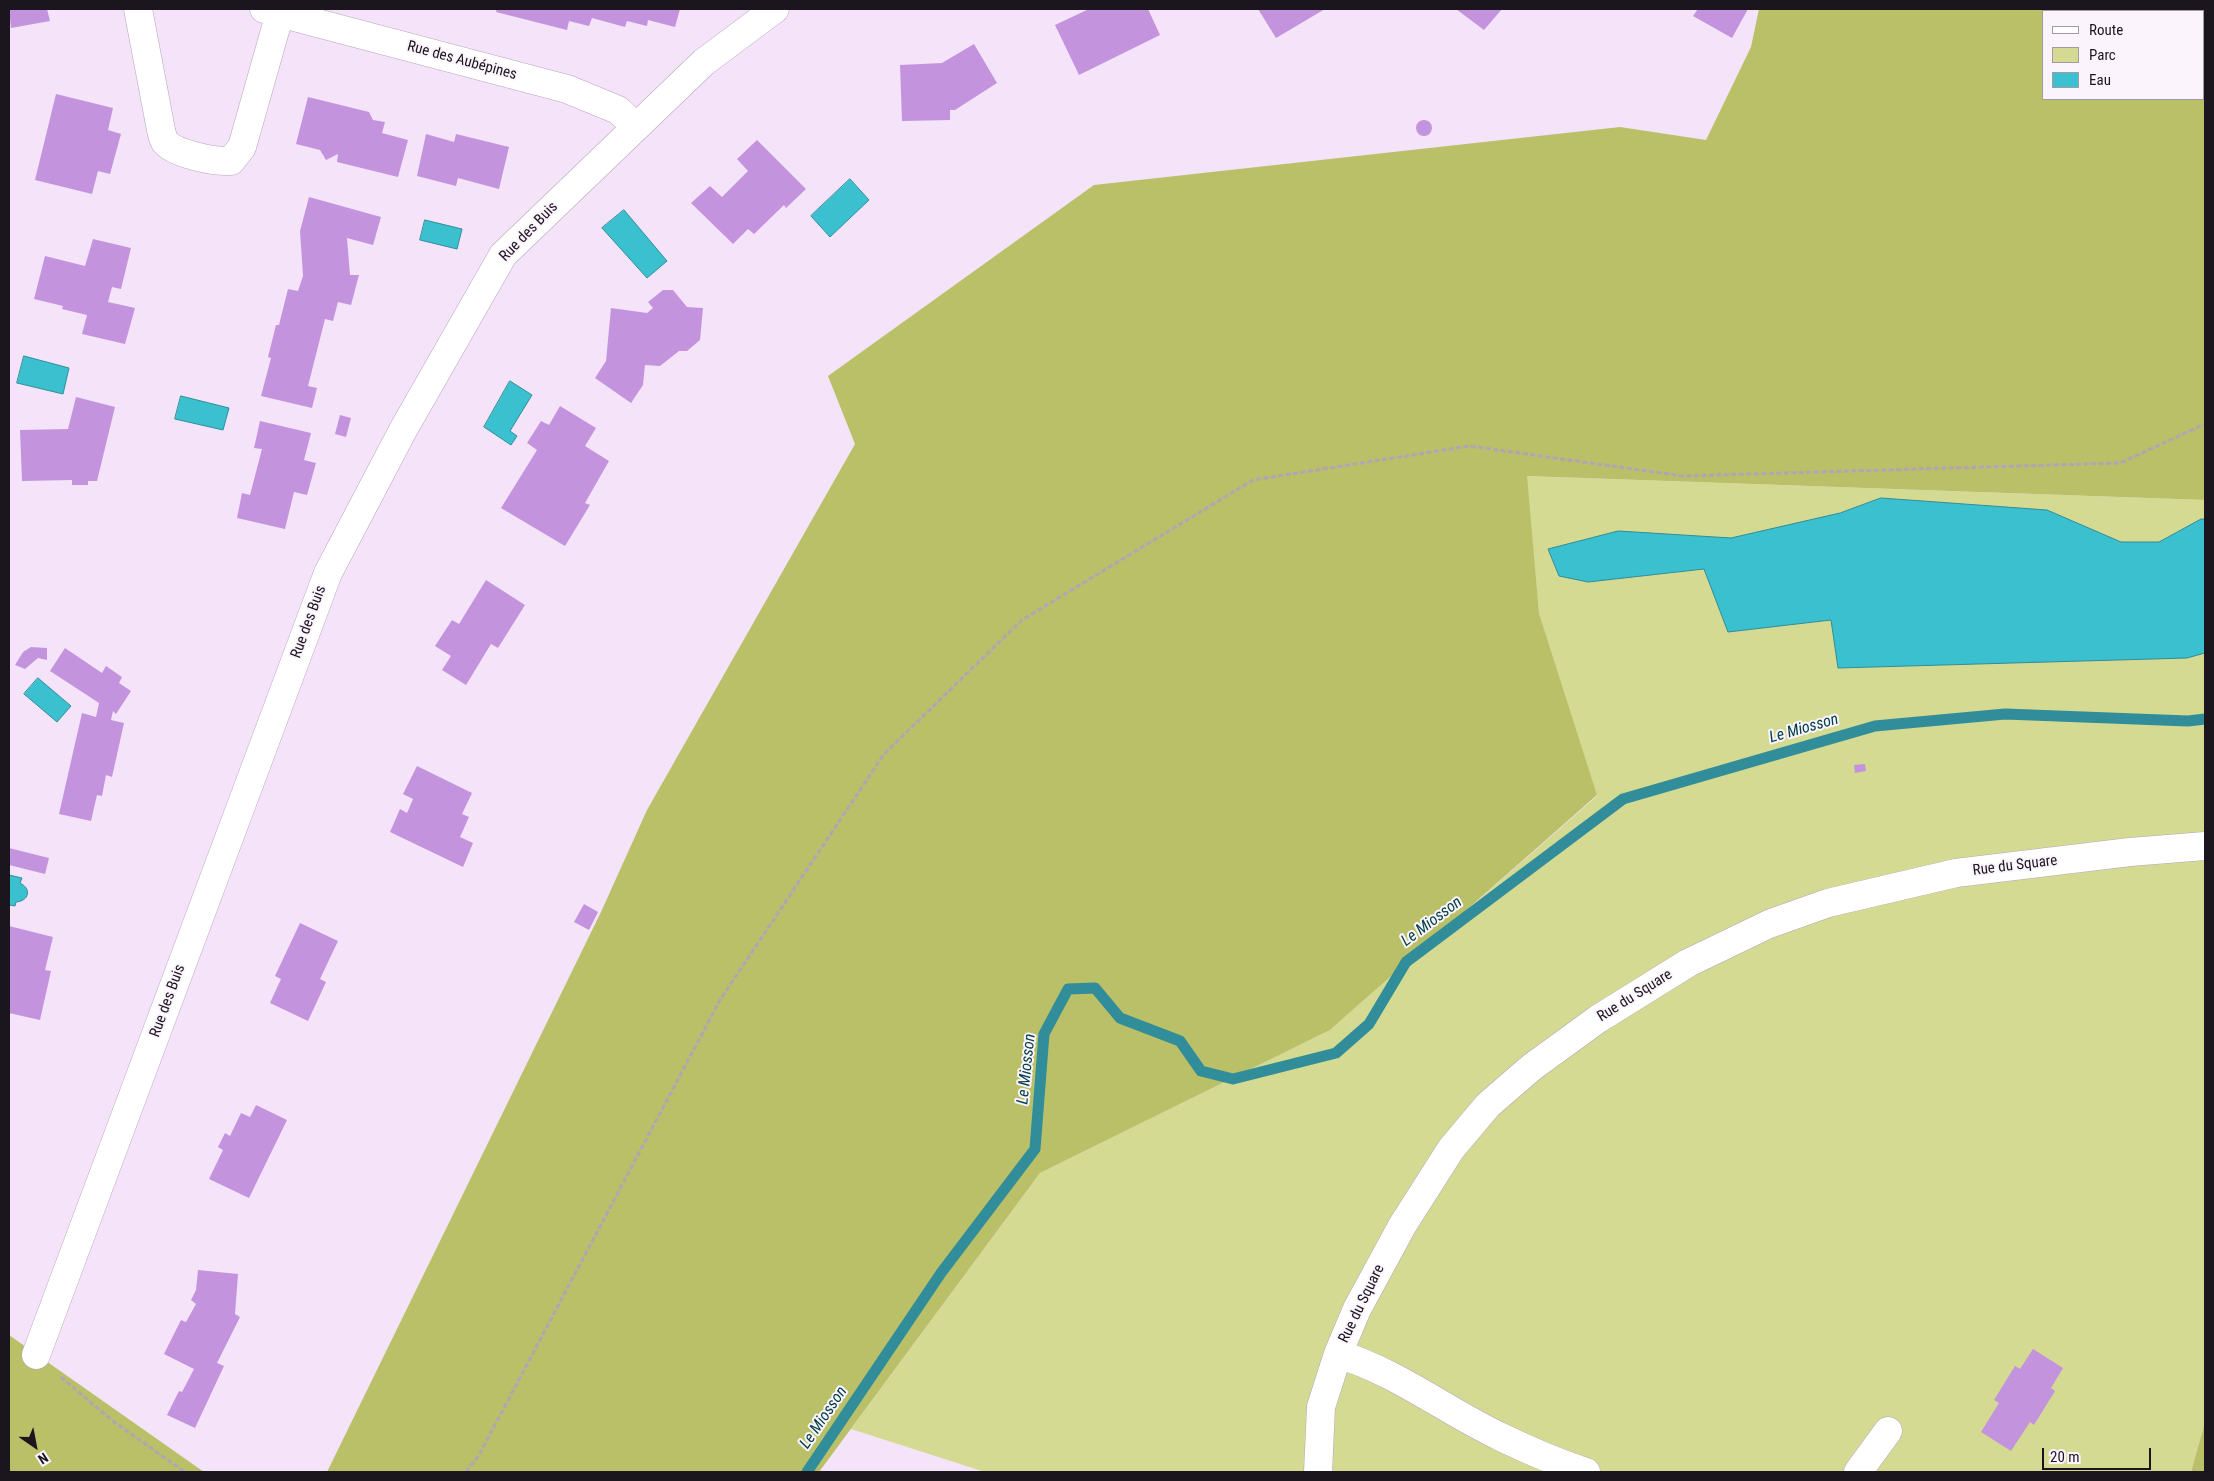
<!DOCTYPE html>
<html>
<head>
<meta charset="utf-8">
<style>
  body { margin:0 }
  #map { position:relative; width:2214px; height:1481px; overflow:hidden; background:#f4e3f9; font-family:"Roboto Condensed",sans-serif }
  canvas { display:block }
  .frame { position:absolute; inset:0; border:10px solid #1b151d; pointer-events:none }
  .legend { position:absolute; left:2042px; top:10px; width:162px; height:90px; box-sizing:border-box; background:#fbf4fd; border:1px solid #a19ba3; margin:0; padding:6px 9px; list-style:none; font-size:15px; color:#1b151d }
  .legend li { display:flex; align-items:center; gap:10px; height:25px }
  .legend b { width:25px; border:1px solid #a19ba3 }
  .north { position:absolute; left:10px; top:1421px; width:50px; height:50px; -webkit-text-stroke:4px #fbf4fd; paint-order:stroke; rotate:147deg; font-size:14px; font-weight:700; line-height:20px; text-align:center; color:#1b151d }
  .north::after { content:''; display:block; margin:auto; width:18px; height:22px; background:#1b151d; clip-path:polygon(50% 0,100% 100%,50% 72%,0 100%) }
  .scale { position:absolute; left:2042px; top:1448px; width:109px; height:22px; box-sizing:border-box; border:2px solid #1b151d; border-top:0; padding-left:6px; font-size:15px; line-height:18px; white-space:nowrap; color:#1b151d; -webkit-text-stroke:4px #fbf4fd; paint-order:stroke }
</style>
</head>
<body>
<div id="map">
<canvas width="2214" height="1481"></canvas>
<div class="frame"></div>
<ul class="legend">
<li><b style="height:6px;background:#fff"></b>Route</li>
<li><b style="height:14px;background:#d4da92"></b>Parc</li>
<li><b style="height:14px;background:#3ac0ce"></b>Eau</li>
</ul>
<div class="north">N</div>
<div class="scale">20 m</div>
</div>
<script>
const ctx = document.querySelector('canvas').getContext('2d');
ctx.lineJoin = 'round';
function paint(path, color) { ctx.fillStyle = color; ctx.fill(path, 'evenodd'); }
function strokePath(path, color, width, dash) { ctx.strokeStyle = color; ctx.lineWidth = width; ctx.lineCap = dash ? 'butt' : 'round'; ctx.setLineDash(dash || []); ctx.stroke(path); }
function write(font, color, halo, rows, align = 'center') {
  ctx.font = font + ' "Roboto Condensed",sans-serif'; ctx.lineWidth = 4; ctx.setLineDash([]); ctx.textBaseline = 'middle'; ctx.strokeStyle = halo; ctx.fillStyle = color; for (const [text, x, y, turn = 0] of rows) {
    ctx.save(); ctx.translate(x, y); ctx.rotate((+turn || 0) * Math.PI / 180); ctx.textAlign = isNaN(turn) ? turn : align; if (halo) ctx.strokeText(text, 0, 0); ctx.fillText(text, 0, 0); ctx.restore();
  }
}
paint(new Path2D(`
  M 1526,476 L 2205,500 L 2205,1422 L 2191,1472 L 985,1472 L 851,1429 L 1040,1173 L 1330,1030 L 1597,796 L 1539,613 Z`), '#d4da92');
paint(new Path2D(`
  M 1759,9 L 2205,9 L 2205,500 L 1527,476 L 1539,613 L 1597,795 L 1330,1030 L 1040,1173 L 819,1472 L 327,1472 L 601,912 L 647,810 L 855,444 L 828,376 L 1094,185 L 1620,127 L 1706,140 L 1751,47 ZM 2043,11 L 2203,11 L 2203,99 L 2043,99 Z
  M 9,1335 L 204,1472 L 9,1472 Z
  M 2205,1422 L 2205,1472 L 2191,1472 Z`), '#bac067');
const water = new Path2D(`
  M 850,179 L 869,200 L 830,237 L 811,216 Z
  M 624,210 L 667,261 L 647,278 L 602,228 Z
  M 425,220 L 462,229 L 457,249 L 420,240 Z
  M 24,356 L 69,368 L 63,394 L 17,383 Z
  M 510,381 L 532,395 L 510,431 L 517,436 L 511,445 L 484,427 Z
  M 181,396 L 229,408 L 223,430 L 175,419 Z
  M 1881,498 L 2047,510 L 2121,542 L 2159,542 L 2201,519 L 2205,519 L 2205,653 L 2187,658 L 1838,668 L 1831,620 L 1728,632 L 1704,569 L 1588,582 L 1559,576 L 1548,549 L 1618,531 L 1731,538 L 1840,513 Z
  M 38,678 L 71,706 L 57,722 L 24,694 Z
  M 9,875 L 22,878 L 20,883 C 32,889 29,901 16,902 L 15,906 L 9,905 Z`);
paint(water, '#3ac0ce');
strokePath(water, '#318d99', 1);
strokePath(new Path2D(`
  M 807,1472 L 941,1273 L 1035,1149 L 1044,1034 L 1068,989 L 1095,988 L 1120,1018 L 1180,1041 L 1201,1071 L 1233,1079 L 1336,1053 L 1369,1024 L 1406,962 L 1623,799 L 1875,726 L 2005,714 L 2188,721 L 2205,719`), '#318d99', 11);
paint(new Path2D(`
  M 9,9 L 47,9 L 50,21 L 11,28 Z
  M 497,9 L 680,9 L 675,27 L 648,20 L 647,26 L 627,21 L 625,27 L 592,18 L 589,26 L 569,21 L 567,30 L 496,12 Z
  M 1089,9 L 1148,9 L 1160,35 L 1079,75 L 1055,25 Z
  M 1258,9 L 1325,9 L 1276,38 Z
  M 1456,9 L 1502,9 L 1484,30 Z
  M 1698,9 L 1748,9 L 1732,38 L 1693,16 Z
  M 974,44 L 997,83 L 955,110 L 950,110 L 950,120 L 902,121 L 900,65 L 942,63 Z
  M 56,94 L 113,108 L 108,130 L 121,134 L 110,174 L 98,171 L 92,194 L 35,180 Z
  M 308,97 L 369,112 L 373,120 L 385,122 L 382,133 L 408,140 L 398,177 L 337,162 L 338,154 L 326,160 L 320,150 L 296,144 Z
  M1416 128a8 8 0 1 1 16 0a8 8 0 1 1-16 0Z
  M 426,134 L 454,142 L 456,134 L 509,147 L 499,189 L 458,178 L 456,186 L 417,176 Z
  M 757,140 L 806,189 L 786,208 L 784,205 L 754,234 L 748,229 L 733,244 L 691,203 L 710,186 L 722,197 L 748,171 L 737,159 Z
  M 309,197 L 381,217 L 373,245 L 347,238 L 350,275 L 359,275 L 351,305 L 338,302 L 333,321 L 325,319 L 308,386 L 317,388 L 312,408 L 261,396 L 271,358 L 268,357 L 276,325 L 279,325 L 288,289 L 298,291 L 303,276 L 300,231 Z
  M 93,239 L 131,248 L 121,289 L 112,287 L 108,302 L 135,308 L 125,344 L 82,334 L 87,315 L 62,309 L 63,306 L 34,299 L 45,256 L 85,266 Z
  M 663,290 L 673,290 L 687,307 L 703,308 L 700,340 L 687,351 L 679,351 L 660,366 L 645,365 L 643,385 L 631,403 L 595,378 L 606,361 L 611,308 L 647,313 L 653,308 L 648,302 Z
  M 76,397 L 115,407 L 97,481 L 88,481 L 88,485 L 72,485 L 72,480 L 22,481 L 20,430 L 68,429 Z
  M 560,406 L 596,428 L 585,446 L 609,461 L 585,503 L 590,505 L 565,546 L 501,508 L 537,450 L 527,443 L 541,421 L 549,425 Z
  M 340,415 L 351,418 L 346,437 L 335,434 Z
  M 260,421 L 311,433 L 304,460 L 316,463 L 307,495 L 294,492 L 285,529 L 237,518 L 242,493 L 250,495 L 262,449 L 254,448 Z
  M 486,580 L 525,605 L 498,648 L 491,644 L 466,685 L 442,670 L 451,656 L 435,646 L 452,620 L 459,624 Z
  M 31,647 L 47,648 L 47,660 L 38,658 L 25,669 L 15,665 L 23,652 Z
  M 65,648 L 102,673 L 106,666 L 122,677 L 119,683 L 131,691 L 116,714 L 113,711 L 111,720 L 124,723 L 112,777 L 106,775 L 102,796 L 97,795 L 91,821 L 59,814 L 82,713 L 96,717 L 99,703 L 50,671 Z
  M 1865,764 L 1866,771 L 1855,773 L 1854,765 Z
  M 417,766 L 472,793 L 462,814 L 469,817 L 460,837 L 473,843 L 463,867 L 390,832 L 400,809 L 407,813 L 413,799 L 403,794 Z
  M 9,848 L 49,858 L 45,874 L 9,865 Z
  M 584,904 L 598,912 L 589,930 L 574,922 Z
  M 300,923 L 338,941 L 320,979 L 326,982 L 308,1021 L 270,1003 L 281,979 L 275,976 Z
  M 9,926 L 53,937 L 45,970 L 51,971 L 40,1020 L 9,1013 Z
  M 256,1105 L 287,1120 L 249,1198 L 209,1179 L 223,1150 L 218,1147 L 225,1133 L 230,1136 L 241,1113 L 250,1117 Z
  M 198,1270 L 238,1274 L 235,1314 L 240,1317 L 217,1363 L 224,1366 L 195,1428 L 167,1415 L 179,1391 L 182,1392 L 194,1369 L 164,1354 L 181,1320 L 186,1322 L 196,1304 L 191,1300 L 196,1290 Z
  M 2033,1349 L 2063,1368 L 2051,1388 L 2055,1391 L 2034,1425 L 2030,1422 L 2011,1451 L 1981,1432 L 1999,1403 L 1994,1400 L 2015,1366 L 2020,1369 Z`), '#c394dd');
const minor = new Path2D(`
  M 138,9 L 161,130 C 162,134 163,139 165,142 C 175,154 215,162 231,161 L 242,147 L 280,13
  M 264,9 L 567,89 L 618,110 L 636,127
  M 1338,1354 C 1397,1372 1446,1411 1501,1437 C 1528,1450 1558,1463 1586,1472
  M 36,1355 L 328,573 L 403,430 L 503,255 L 704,62 L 775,9
  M 1318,1472 L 1321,1407 L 1338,1354 L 1357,1309 L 1402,1226 L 1451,1149 L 1488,1105 L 1532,1067 L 1598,1019 L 1688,963 L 1769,924 L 1828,903 L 1956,873 L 2130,852 L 2205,846
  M 1858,1472 L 1888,1431`);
strokePath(minor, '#b5a5ba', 29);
strokePath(new Path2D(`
  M 61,1377 L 114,1422 L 185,1472
  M 466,1472 L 479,1455 L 720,1000 L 884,754 L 1022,620 L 1253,480 L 1469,446 L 1683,476 L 2120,463 L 2205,424`), '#b2a4b6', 3, [5, 2.5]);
strokePath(minor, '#fff', 28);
write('15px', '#1b151d', '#fbf4fd', [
  ["Rue des Aubépines",462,61,15],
  ["Rue des Buis",529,232,-46],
  ["Rue des Buis",309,622,-70],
  ["Rue du Square",2015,866,-7],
  ["Rue du Square",1635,996,-32],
  ["Rue des Buis",168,1001,-70],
  ["Rue du Square",1362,1304,-64]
]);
write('italic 16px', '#024147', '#fbf4fd', [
  ["Le Miosson",1804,729,-16],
  ["Le Miosson",1432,922,-37],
  ["Le Miosson",1027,1069,-84],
  ["Le Miosson",824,1418,-56]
]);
</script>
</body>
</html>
